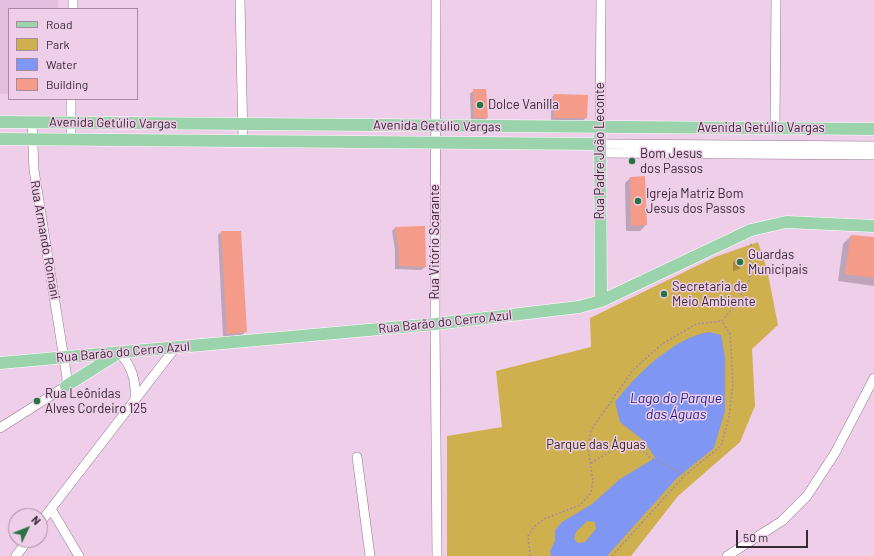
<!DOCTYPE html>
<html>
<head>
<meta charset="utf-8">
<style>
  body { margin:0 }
  #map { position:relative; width:874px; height:556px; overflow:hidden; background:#eecee8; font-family:Barlow,sans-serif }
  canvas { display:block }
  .legend { position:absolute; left:8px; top:8px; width:130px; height:92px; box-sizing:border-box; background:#eecee8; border:1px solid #a58ca0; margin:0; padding:5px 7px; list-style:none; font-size:12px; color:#372a35 }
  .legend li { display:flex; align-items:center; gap:8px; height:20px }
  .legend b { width:20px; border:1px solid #a58ca0 }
  .north { position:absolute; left:8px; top:508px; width:40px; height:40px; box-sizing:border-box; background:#eecee8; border:1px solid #a58ca0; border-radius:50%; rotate:47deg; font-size:11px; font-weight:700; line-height:16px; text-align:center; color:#372a35 }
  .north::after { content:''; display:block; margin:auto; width:14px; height:18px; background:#277341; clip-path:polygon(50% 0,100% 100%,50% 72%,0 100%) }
  .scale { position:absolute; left:736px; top:530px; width:72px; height:18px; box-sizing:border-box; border:2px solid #372a35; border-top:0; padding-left:5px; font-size:12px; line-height:14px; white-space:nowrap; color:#372a35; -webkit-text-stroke:3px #eecee8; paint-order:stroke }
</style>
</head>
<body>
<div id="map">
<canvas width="874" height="556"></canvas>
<ul class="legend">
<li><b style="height:5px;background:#9bd3ac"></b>Road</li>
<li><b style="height:11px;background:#cfb04f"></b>Park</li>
<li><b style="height:11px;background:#7f96f2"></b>Water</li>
<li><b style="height:11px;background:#f49b89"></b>Building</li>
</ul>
<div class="north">N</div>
<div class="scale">50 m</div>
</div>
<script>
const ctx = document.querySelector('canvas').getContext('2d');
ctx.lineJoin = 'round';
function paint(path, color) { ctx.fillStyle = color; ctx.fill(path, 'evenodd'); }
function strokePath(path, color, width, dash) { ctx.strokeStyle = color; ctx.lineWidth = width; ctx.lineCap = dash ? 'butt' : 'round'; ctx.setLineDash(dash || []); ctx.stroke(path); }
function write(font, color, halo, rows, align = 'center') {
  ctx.font = font + ' Barlow,sans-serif'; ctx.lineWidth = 3; ctx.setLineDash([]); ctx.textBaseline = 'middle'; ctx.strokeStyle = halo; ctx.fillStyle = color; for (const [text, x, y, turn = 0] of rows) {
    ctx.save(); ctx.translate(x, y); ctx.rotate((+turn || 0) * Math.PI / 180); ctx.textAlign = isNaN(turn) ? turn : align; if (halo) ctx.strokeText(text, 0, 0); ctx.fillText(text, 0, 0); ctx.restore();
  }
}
paint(new Path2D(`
  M 0,0 L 58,0 L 58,9 L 9,9 L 9,94 L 0,94 Z`), '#e5bfdf');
paint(new Path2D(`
  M 758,242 L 767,269 L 778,325 L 752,349 L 755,406 L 740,442 L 678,496 L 631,556 L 447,556 L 447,436 L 502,427 L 496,371 L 591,347 L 590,318 L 715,257 Z`), '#cfb04f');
paint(new Path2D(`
  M 709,332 L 721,335 L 725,357 L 725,411 L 714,448 L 677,478 L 607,556 L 551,556 L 550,551 L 555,541 L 555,530 L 562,522 L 592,504 L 620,479 L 655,458 L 644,441 L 620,422 L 615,402 C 637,374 673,338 709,332 ZM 587,521 L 595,522 L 596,529 L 585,542 L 578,543 L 574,539 L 576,532 Z`), '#7f96f2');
paint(new Path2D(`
  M 474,90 L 485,90 L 487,118 L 484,122 L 471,122 L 470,94 Z
  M 554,95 L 586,118 L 582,121 L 551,121 L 551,99 Z
  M 630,178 L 646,225 L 640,231 L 626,231 L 625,183 Z
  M 424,227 L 425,267 L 421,270 L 395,269 L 395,250 L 392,231 L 395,228 Z
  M 221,232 L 246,331 L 242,335 L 223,337 L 218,235 Z
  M 851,236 L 874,238 L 874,286 L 838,281 L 843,244 Z
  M 737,259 L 743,259 L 742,265 L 739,269 L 733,271 L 733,262 Z`), '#0003');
paint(new Path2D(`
  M 473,89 L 486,89 L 488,118 L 474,118 Z
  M 554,94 L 588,95 L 587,118 L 554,118 Z
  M 645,176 L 647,225 L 631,226 L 630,177 Z
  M 425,226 L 426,267 L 399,266 L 398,246 L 395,227 Z
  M 221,231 L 241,231 L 247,332 L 227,334 Z
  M 851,235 L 874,237 L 874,278 L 845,274 Z`), '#f49b89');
const minor = new Path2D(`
  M 240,0 L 243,142
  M 436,0 L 435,324 L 437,556
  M 73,9 L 73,0
  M 600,127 L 601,0
  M 775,128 L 776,0
  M 71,141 L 71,99
  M 599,144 L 874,146
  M 600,153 L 874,155
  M 120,353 C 132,367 136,380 135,399
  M 0,428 L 66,386 L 67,378 L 34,170 L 32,122
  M 357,457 L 370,556
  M 51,509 L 79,556
  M 40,523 L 175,348
  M 16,556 L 28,540
  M 727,556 L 782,521 L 807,496 L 835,453 L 874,378`);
const major = new Path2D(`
  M 0,122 L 874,129
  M 600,136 L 601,301
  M 0,139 L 599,144
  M 0,363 L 435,324 L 579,307 L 601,301 L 751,230 L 786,222 L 874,226
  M 66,386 L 117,354`);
strokePath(minor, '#94778f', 10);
strokePath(major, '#fff', 13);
strokePath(new Path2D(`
  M 591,463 C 607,453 621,443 640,450 C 644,452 647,453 649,457 L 685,475
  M 530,556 L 528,536 L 534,527 L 544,519 L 580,505 L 591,493 L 593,480 L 588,449 L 591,430 L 633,370 L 662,344 L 696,324 L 722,321 L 736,304 L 750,278 L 751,242
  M 612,556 L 685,475 L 721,446 L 729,417 L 733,384 L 730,334 L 722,321`), '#a58da1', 1.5, [2, 2]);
strokePath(minor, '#fff', 9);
strokePath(major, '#9bd3ac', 12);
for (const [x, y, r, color] of [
  [480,105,4,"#277341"],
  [632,161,4,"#277341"],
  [638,201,4,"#277341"],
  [740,262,4,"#277341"],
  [664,294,4,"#277341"],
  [37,401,4,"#277341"]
]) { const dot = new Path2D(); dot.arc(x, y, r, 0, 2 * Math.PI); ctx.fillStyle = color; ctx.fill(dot); strokePath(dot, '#eecee8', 1.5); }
write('13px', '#372a35', '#eecee8', [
  ["Dolce Vanilla",488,105],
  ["Bom Jesus",640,154],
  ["dos Passos",640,169],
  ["Igreja Matriz Bom",646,194],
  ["Jesus dos Passos",646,209],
  ["Guardas",748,255],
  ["Municipais",748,270],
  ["Secretaria de",672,287],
  ["Meio Ambiente",672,302],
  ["Rua Leônidas",45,394],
  ["Alves Cordeiro 125",45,409]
], 'left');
write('13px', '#372a35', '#eecee8', [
  ["Avenida Getúlio Vargas",113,123,1],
  ["Avenida Getúlio Vargas",437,126,1],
  ["Avenida Getúlio Vargas",761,128],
  ["Rua Padre João Leconte",600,151,-90],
  ["Rua Armando Romani",45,240,80],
  ["Rua Vitório Scarante",435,242,-90],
  ["Rua Barão do Cerro Azul",445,322,-6],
  ["Rua Barão do Cerro Azul",123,352,-5]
]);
write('13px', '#302916', '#eecee8', [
  ["Parque das Águas",596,445]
]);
write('italic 14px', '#1d1e87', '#eecee8', [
  ["Lago do Parque",676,398],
  ["das Águas",676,414]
]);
</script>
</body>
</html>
